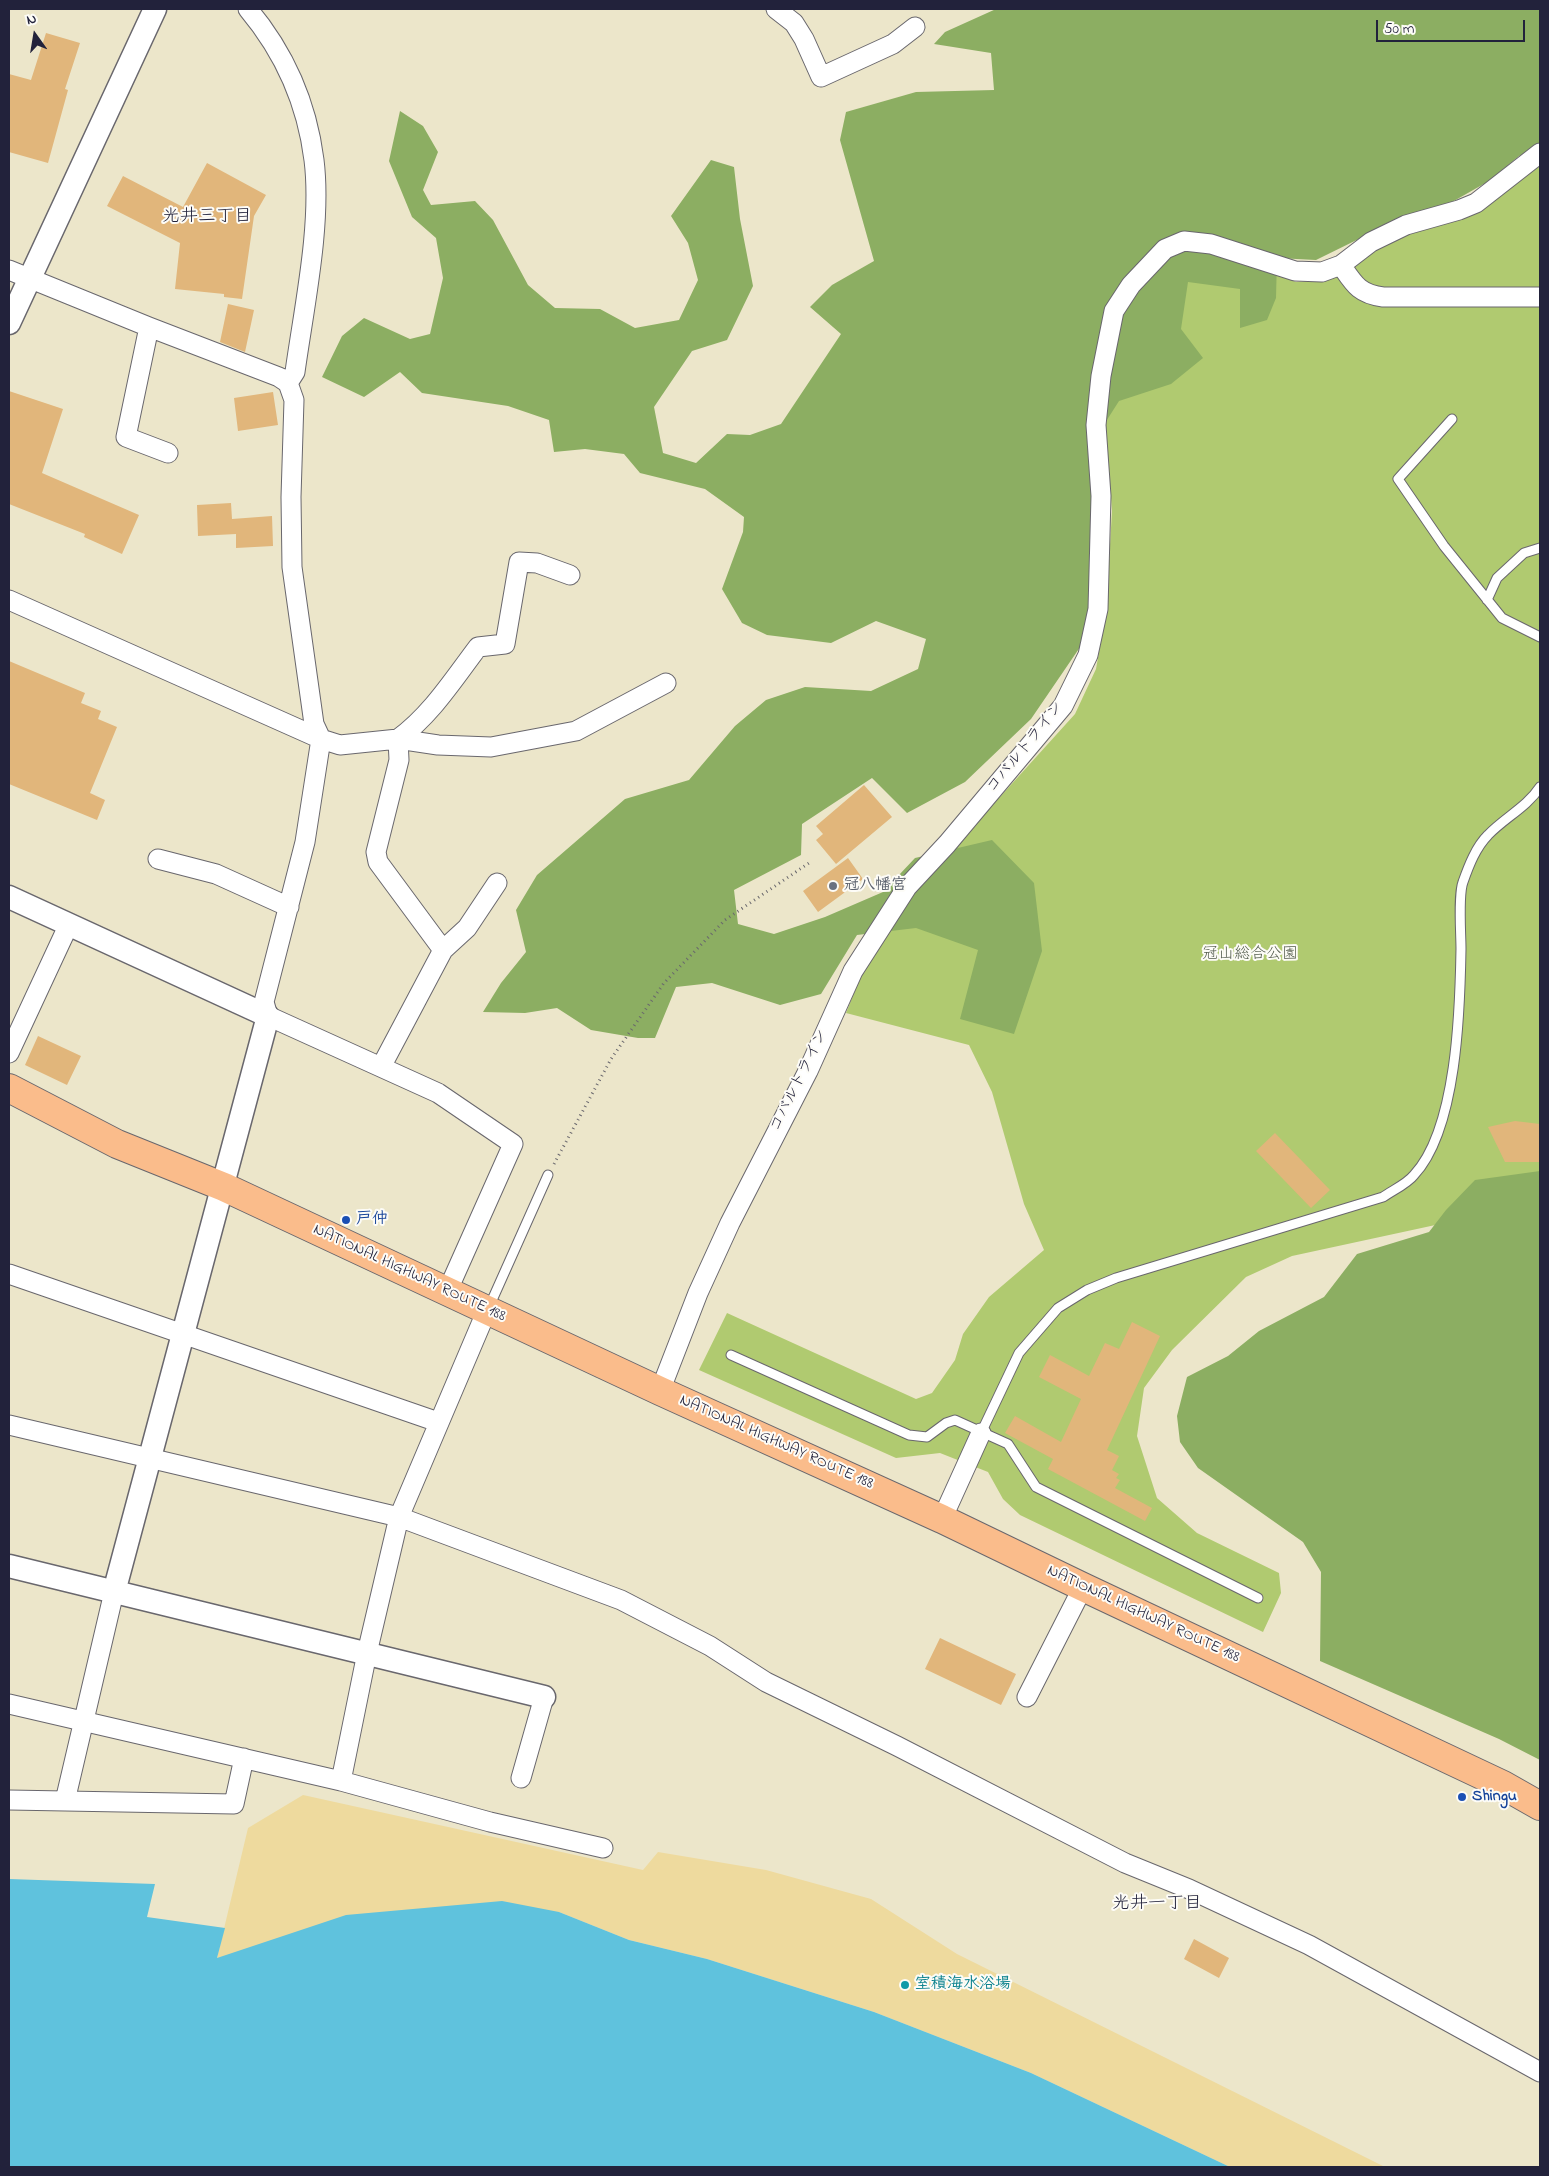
<!DOCTYPE html>
<html>
<head>
<meta charset="utf-8">
<style>
  body { margin:0 }
  #map { position:relative; width:1549px; height:2176px; overflow:hidden; background:#ece6ca; font-family:"Indie Flower",sans-serif }
  canvas { display:block }
  .frame { position:absolute; inset:0; border:10px solid #22223b; pointer-events:none }
  .north { position:absolute; left:10px; top:10px; width:50px; height:50px; -webkit-text-stroke:4px #fdfcf7; paint-order:stroke; rotate:347deg; font-size:14px; font-weight:700; line-height:20px; text-align:center; color:#22223b }
  .north::after { content:''; display:block; margin:auto; width:18px; height:22px; background:#22223b; clip-path:polygon(50% 0,100% 100%,50% 72%,0 100%) }
  .scale { position:absolute; left:1376px; top:20px; width:149px; height:22px; box-sizing:border-box; border:2px solid #22223b; border-top:0; padding-left:6px; font-size:15px; line-height:18px; white-space:nowrap; color:#22223b; -webkit-text-stroke:4px #fdfcf7; paint-order:stroke }
</style>
</head>
<body>
<div id="map">
<canvas width="1549" height="2176"></canvas>
<div class="frame"></div>
<div class="north">N</div>
<div class="scale">50 m</div>
</div>
<script>
const ctx = document.querySelector('canvas').getContext('2d');
ctx.lineJoin = 'round';
function paint(path, color) { ctx.fillStyle = color; ctx.fill(path, 'evenodd'); }
function strokePath(path, color, width, dash) { ctx.strokeStyle = color; ctx.lineWidth = width; ctx.lineCap = dash ? 'butt' : 'round'; ctx.setLineDash(dash || []); ctx.stroke(path); }
function write(font, color, halo, rows, align = 'center') {
  ctx.font = font + ' "Indie Flower","Klee One",sans-serif'; ctx.lineWidth = 4; ctx.setLineDash([]); ctx.textBaseline = 'middle'; ctx.strokeStyle = halo; ctx.fillStyle = color; for (const [text, x, y, turn = 0] of rows) {
    ctx.save(); ctx.translate(x, y); ctx.rotate((+turn || 0) * Math.PI / 180); ctx.textAlign = isNaN(turn) ? turn : align; if (halo) ctx.strokeText(text, 0, 0); ctx.fillText(text, 0, 0); ctx.restore();
  }
}
paint(new Path2D(`
  M 1540,161 L 1540,1218 L 1440,1224 L 1292,1256 L 1246,1277 L 1172,1350 L 1144,1388 L 1137,1436 L 1157,1498 L 1197,1533 L 1279,1573 L 1281,1593 L 1263,1632 L 1020,1515 L 1003,1499 L 988,1472 L 940,1453 L 896,1458 L 699,1370 L 727,1313 L 916,1399 L 932,1393 L 955,1360 L 963,1334 L 989,1297 L 1044,1250 L 1024,1204 L 992,1092 L 969,1045 L 846,1013 L 860,978 L 913,893 L 1075,714 L 1096,669 L 1106,612 L 1112,511 L 1105,420 L 1137,295 L 1243,261 L 1296,282 L 1317,281 L 1392,239 Z`), '#b0ca70');
paint(new Path2D(`
  M 996,9 L 1540,9 L 1540,148 L 1519,156 L 1489,181 L 1445,206 L 1377,230 L 1316,260 L 1277,258 L 1276,298 L 1267,320 L 1240,328 L 1240,289 L 1188,282 L 1181,329 L 1203,358 L 1171,384 L 1119,401 L 1091,445 L 1095,552 L 1089,634 L 1031,719 L 965,782 L 907,813 L 872,778 L 802,824 L 801,855 L 734,890 L 738,924 L 774,934 L 825,917 L 883,892 L 915,858 L 992,840 L 1034,883 L 1042,951 L 1014,1034 L 960,1019 L 978,950 L 916,928 L 857,935 L 821,994 L 780,1005 L 712,983 L 676,987 L 655,1038 L 638,1038 L 591,1030 L 557,1008 L 525,1013 L 483,1012 L 501,983 L 526,952 L 516,910 L 537,875 L 625,799 L 689,780 L 735,726 L 766,700 L 805,687 L 871,691 L 918,669 L 926,639 L 876,621 L 831,643 L 767,635 L 742,623 L 722,589 L 743,532 L 744,517 L 705,489 L 640,473 L 624,454 L 585,449 L 554,452 L 549,420 L 508,406 L 422,393 L 400,372 L 364,397 L 322,377 L 342,336 L 364,318 L 410,339 L 430,334 L 443,278 L 436,238 L 412,217 L 389,161 L 400,111 L 423,126 L 438,152 L 423,190 L 431,205 L 475,201 L 493,220 L 528,285 L 555,308 L 600,309 L 635,328 L 679,320 L 698,280 L 688,243 L 671,216 L 711,160 L 734,167 L 740,219 L 753,286 L 727,340 L 692,351 L 654,407 L 663,453 L 696,463 L 727,434 L 750,435 L 781,424 L 841,334 L 810,307 L 832,285 L 874,261 L 840,140 L 846,112 L 916,92 L 994,90 L 991,53 L 934,44 L 945,32 Z
  M 1540,1171 L 1540,1760 L 1499,1739 L 1320,1661 L 1321,1572 L 1303,1542 L 1198,1468 L 1180,1442 L 1177,1416 L 1187,1377 L 1228,1356 L 1259,1331 L 1324,1297 L 1357,1254 L 1429,1232 L 1446,1210 L 1475,1180 Z`), '#8cae62');
paint(new Path2D(`
  M 303,1795 L 643,1870 L 658,1852 L 766,1870 L 871,1899 L 957,1954 L 1385,2167 L 1230,2167 L 1031,2073 L 874,2012 L 707,1959 L 629,1940 L 559,1912 L 217,1958 L 248,1828 Z`), '#eeda9e');
paint(new Path2D(`
  M 9,1879 L 155,1884 L 147,1917 L 225,1928 L 217,1958 L 346,1915 L 502,1901 L 559,1912 L 629,1940 L 707,1959 L 874,2012 L 1031,2073 L 1230,2167 L 9,2167 Z`), '#5fc2dd');
paint(new Path2D(`
  M 46,33 L 80,43 L 65,89 L 68,90 L 48,163 L 9,152 L 9,74 L 31,80 Z
  M 207,163 L 266,195 L 254,216 L 242,299 L 224,297 L 224,294 L 175,289 L 180,243 L 107,206 L 123,176 L 183,207 Z
  M 228,304 L 254,310 L 245,352 L 220,342 Z
  M 9,391 L 63,409 L 42,473 L 139,515 L 122,554 L 84,537 L 85,534 L 9,504 Z
  M 273,392 L 278,425 L 238,431 L 234,398 Z
  M 231,503 L 232,519 L 272,516 L 273,546 L 236,548 L 236,534 L 198,536 L 197,505 Z
  M 9,661 L 85,693 L 81,703 L 101,711 L 98,719 L 117,727 L 90,793 L 105,800 L 97,820 L 9,784 Z
  M 864,785 L 892,817 L 836,864 L 816,840 L 823,834 L 816,826 Z
  M 848,858 L 863,879 L 818,912 L 803,891 Z
  M 38,1036 L 81,1056 L 67,1085 L 25,1065 Z
  M 1515,1121 L 1540,1124 L 1540,1162 L 1505,1162 L 1488,1127 Z
  M 1275,1133 L 1330,1190 L 1311,1208 L 1256,1151 Z
  M 1132,1322 L 1160,1336 L 1107,1450 L 1119,1456 L 1112,1470 L 1119,1474 L 1116,1478 L 1120,1480 L 1115,1488 L 1152,1508 L 1145,1521 L 1048,1469 L 1053,1459 L 1005,1433 L 1015,1416 L 1061,1442 L 1081,1399 L 1039,1377 L 1050,1355 L 1089,1376 L 1105,1343 L 1119,1349 Z
  M 940,1638 L 1016,1674 L 1001,1705 L 925,1669 Z
  M 1194,1939 L 1229,1958 L 1219,1978 L 1184,1959 Z`), '#e1b67b');
const service = new Path2D(`
  M 1452,419 L 1398,479 L 1444,546 L 1502,618 L 1540,637
  M 1487,600 L 1497,578 L 1524,553 L 1540,548
  M 489,1307 L 548,1175
  M 731,1355 L 909,1435 L 927,1437 L 946,1423 L 955,1420 L 1008,1444 L 1036,1487 L 1258,1598
  M 981,1433 L 1019,1353 L 1058,1308 L 1087,1290 L 1116,1278 L 1383,1197 C 1393,1190 1407,1184 1414,1175 C 1457,1129 1460,1010 1461,949 C 1461,933 1458,895 1463,882 C 1469,865 1476,847 1488,835 C 1504,818 1527,807 1540,787`);
const minor = new Path2D(`
  M 248,9 C 284,52 307,104 314,160 C 322,224 304,307 295,372 L 288,383
  M 776,9 L 794,23 L 804,39 L 821,77 L 893,44 L 915,27
  M 1341,265 C 1354,284 1359,294 1383,297 L 1540,297
  M 9,270 L 149,327 L 279,377 L 288,383 L 294,400 L 291,497 L 292,567 L 314,724 L 321,739 L 305,842 L 264,1002 L 268,1016 L 438,1093 L 513,1144 L 447,1292
  M 149,327 L 126,437 L 168,453
  M 9,600 L 321,739 L 340,745 L 398,739 L 438,745 L 491,747 L 576,731 L 666,683
  M 158,859 L 216,874 L 289,907
  M 443,950 L 378,862 L 376,852 L 399,760 L 398,739 C 431,715 453,680 478,647 L 505,644 L 519,562 L 537,563 L 570,575
  M 9,1053 L 69,924
  M 381,1067 L 443,950 L 467,928 L 497,883
  M 9,1274 L 438,1422
  M 660,1391 L 698,1293 L 730,1223 L 808,1071 L 853,971 L 907,887 L 947,844 L 1063,706 L 1088,655 L 1098,609 L 1101,496 L 1096,425 L 1101,376 L 1114,311 L 1131,285 L 1165,249 L 1184,241 L 1211,244 L 1295,271 L 1322,272 L 1341,265 L 1371,242 L 1406,225 L 1459,210 L 1476,203 L 1540,153
  M 9,1425 L 399,1517 L 621,1600 L 710,1646 L 766,1682 L 897,1746 L 1125,1863 L 1189,1889 L 1309,1945 L 1540,2072
  M 942,1519 L 981,1433
  M 1027,1697 L 1083,1587
  M 9,1704 L 341,1781 L 490,1822 L 603,1848
  M 521,1778 L 544,1697
  M 341,1781 L 367,1653 L 399,1517 L 487,1310
  M 9,1800 L 234,1804 L 244,1758
  M 65,1801 L 114,1592`);
const tertiary = new Path2D(`
  M 9,323 L 155,9
  M 9,897 L 268,1016 L 114,1592
  M 9,1566 L 544,1697`);
const trunk = new Path2D(`
  M 9,1088 L 117,1144 L 224,1187 L 660,1391 L 942,1519 L 1083,1587 L 1503,1785 L 1540,1806`);
strokePath(service, '#69676d', 11);
strokePath(minor, '#69676d', 21);
strokePath(tertiary, '#69676d', 25);
strokePath(trunk, '#69676d', 30);
strokePath(new Path2D(`
  M 554,1164 L 611,1059 L 664,983 L 725,920 L 809,863`), '#69676d', 3, [1, 4]);
strokePath(service, '#fff', 9);
strokePath(minor, '#fff', 19);
strokePath(tertiary, '#fff', 22);
strokePath(trunk, '#fabc8b', 28);
for (const [x, y, r, color] of [
  [833,886,5,"#6b7280"],
  [346,1220,5,"#1a4fb4"],
  [1462,1797,5,"#1a4fb4"],
  [905,1985,5,"#0f9aa8"]
]) { const dot = new Path2D(); dot.arc(x, y, r, 0, 2 * Math.PI); ctx.fillStyle = color; ctx.fill(dot); strokePath(dot, '#fdfcf7', 2); }
write('16px', '#22223b', '#fdfcf7', [
  ["コバルトライン",1026,748,-51],
  ["コバルトライン",800,1081,-64],
  ["NATIONAL HIGHWAY ROUTE 188",409,1274,25],
  ["NATIONAL HIGHWAY ROUTE 188",776,1443,24],
  ["NATIONAL HIGHWAY ROUTE 188",1143,1615,25]
]);
write('bold 16px', '#5b616d', '#fdfcf7', [
  ["冠八幡宮",843,886]
], 'left');
write('16px', '#545d4e', '#fdfcf7', [
  ["冠山総合公園",1250,955]
]);
write('bold 16px', '#164399', '#fdfcf7', [
  ["戸仲",356,1220],
  ["Shingu",1472,1797]
], 'left');
write('bold 16px', '#0d838f', '#fdfcf7', [
  ["室積海水浴場",915,1985]
], 'left');
write('18px', '#22223b', '#fdfcf7', [
  ["光井三丁目",207,218],
  ["光井一丁目",1157,1905]
]);
</script>
</body>
</html>
